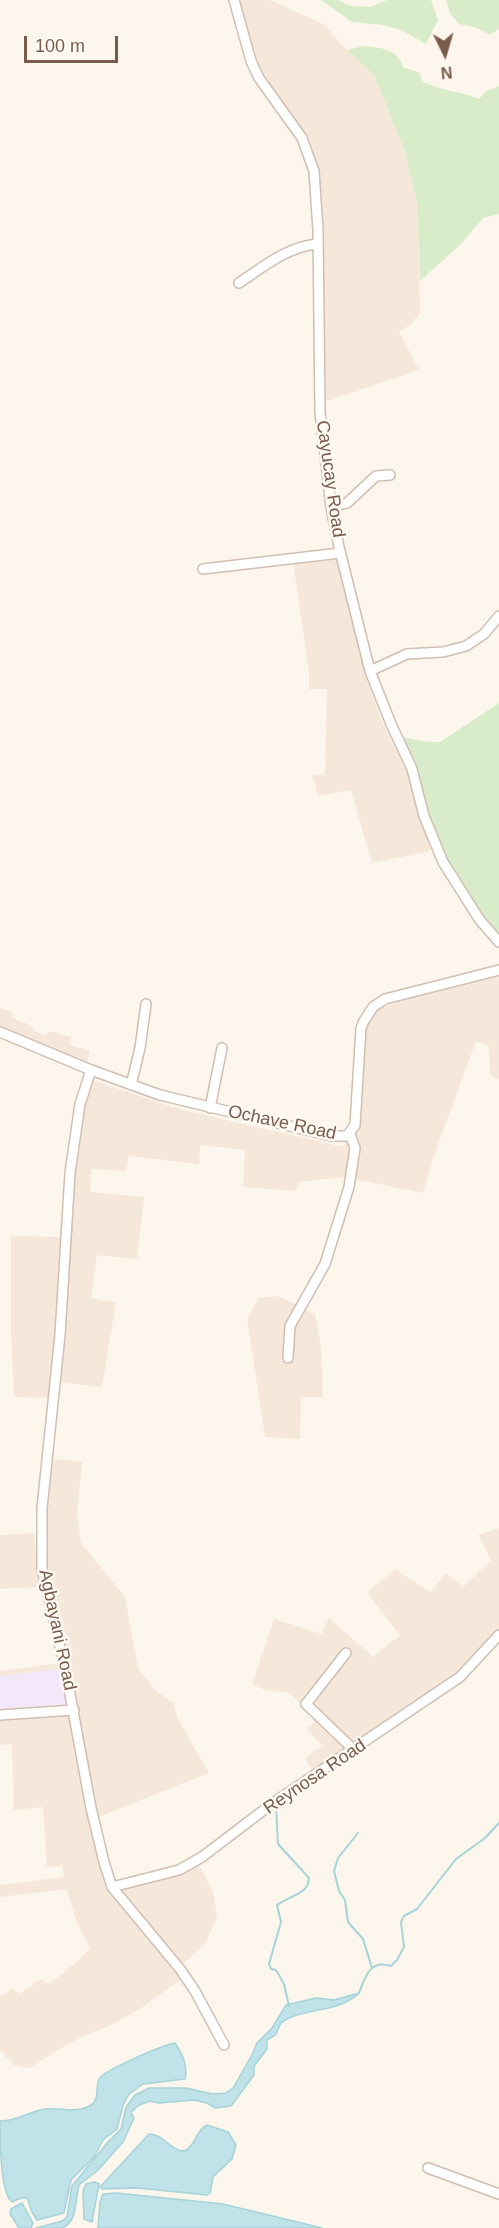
<!DOCTYPE html>
<html>
<head>
<meta charset="utf-8">
<style>
  body { margin:0 }
  #map { position:relative; width:499px; height:2228px; overflow:hidden; background:#fdf6ec; font-family:Helvetica,sans-serif }
  canvas { display:block }
  .north { position:absolute; left:415px; top:24px; width:60px; height:60px; -webkit-text-stroke:4px #fffaf3; paint-order:stroke; rotate:175deg; font-size:16px; font-weight:700; line-height:24px; text-align:center; color:#7a5c4d }
  .north::after { content:''; display:block; margin:auto; width:21px; height:27px; background:#7a5c4d; clip-path:polygon(50% 0,100% 100%,50% 72%,0 100%) }
  .scale { position:absolute; left:24px; top:36px; width:94px; height:27px; box-sizing:border-box; border:3px solid #7a5c4d; border-top:0; padding-left:8px; font-size:18px; line-height:21px; white-space:nowrap; color:#7a5c4d; -webkit-text-stroke:4px #fffaf3; paint-order:stroke }
</style>
</head>
<body>
<div id="map">
<canvas width="499" height="2228"></canvas>
<div class="north">N</div>
<div class="scale">100 m</div>
</div>
<script>
const ctx = document.querySelector('canvas').getContext('2d');
ctx.lineJoin = 'round';
function paint(path, color) { ctx.fillStyle = color; ctx.fill(path, 'evenodd'); }
function strokePath(path, color, width, dash) { ctx.strokeStyle = color; ctx.lineWidth = width; ctx.lineCap = dash ? 'butt' : 'round'; ctx.setLineDash(dash || []); ctx.stroke(path); }
function write(font, color, halo, rows, align = 'center') {
  ctx.font = font + ' Helvetica,sans-serif'; ctx.lineWidth = 5; ctx.setLineDash([]); ctx.textBaseline = 'middle'; ctx.strokeStyle = halo; ctx.fillStyle = color; for (const [text, x, y, turn = 0] of rows) {
    ctx.save(); ctx.translate(x, y); ctx.rotate((+turn || 0) * Math.PI / 180); ctx.textAlign = isNaN(turn) ? turn : align; if (halo) ctx.strokeText(text, 0, 0); ctx.fillText(text, 0, 0); ctx.restore();
  }
}
paint(new Path2D(`
  M 233,0 L 270,0 L 323,24 L 347,50 L 374,75 L 405,152 L 417,204 L 420,313 L 410,325 L 399,332 L 419,370 L 321,403 L 316,193 L 305,145 L 265,89 Z
  M 336,559 L 368,683 L 381,720 L 407,772 L 431,851 L 372,863 L 351,790 L 318,796 L 312,775 L 325,775 L 327,689 L 309,689 L 309,672 L 293,562 Z
  M 499,976 L 499,1080 L 490,1075 L 489,1047 L 476,1041 L 431,1164 L 424,1193 L 344,1177 L 298,1182 L 296,1191 L 243,1187 L 245,1150 L 200,1145 L 199,1164 L 129,1156 L 126,1171 L 91,1169 L 90,1192 L 144,1197 L 137,1259 L 97,1255 L 91,1298 L 116,1302 L 102,1387 L 59,1382 L 74,1174 L 85,1100 L 92,1080 L 179,1109 L 339,1146 L 351,1143 L 356,1065 L 368,1017 L 378,1009 L 402,1001 Z
  M 0,1008 L 12,1012 L 12,1018 L 33,1026 L 32,1030 L 46,1036 L 48,1031 L 71,1037 L 70,1045 L 90,1051 L 87,1068 L 0,1034 Z
  M 11,1236 L 62,1237 L 49,1398 L 14,1397 L 11,1332 Z
  M 278,1296 L 315,1314 L 321,1347 L 323,1397 L 301,1397 L 300,1439 L 265,1437 L 247,1319 L 259,1298 Z
  M 48,1458 L 82,1462 L 77,1514 L 81,1543 L 125,1597 L 138,1668 L 155,1690 L 173,1703 L 178,1719 L 209,1773 L 96,1818 L 113,1884 L 167,1878 L 199,1865 L 213,1891 L 217,1917 L 205,1944 L 182,1965 L 188,1974 L 140,2009 L 111,2025 L 77,2039 L 29,2068 L 14,2065 L 0,2050 L 0,1997 L 12,1988 L 19,1994 L 41,1979 L 49,1984 L 78,1961 L 90,1948 L 76,1921 L 67,1889 L 0,1897 L 0,1885 L 64,1877 L 62,1866 L 47,1867 L 43,1807 L 14,1810 L 12,1744 L 0,1745 L 0,1671 L 63,1663 L 43,1556 Z
  M 499,1528 L 499,1629 L 469,1662 L 440,1686 L 314,1772 L 305,1758 L 322,1746 L 307,1728 L 316,1720 L 290,1693 L 265,1690 L 252,1684 L 274,1619 L 321,1634 L 329,1618 L 373,1657 L 400,1635 L 367,1593 L 395,1569 L 430,1592 L 446,1574 L 464,1586 L 491,1560 L 478,1535 Z
  M 34,1533 L 39,1587 L 0,1589 L 0,1535 Z`), '#f5e8da');
paint(new Path2D(`
  M 60,1669 L 69,1712 L 0,1715 L 0,1676 Z`), '#f3e8fa');
paint(new Path2D(`
  M 321,0 L 338,0 L 351,6 L 371,7 L 387,0 L 431,0 L 438,20 L 426,44 L 401,30 L 383,25 L 352,22 Z
  M 446,0 L 499,0 L 499,29 L 490,35 L 475,27 L 459,24 L 450,13 Z
  M 364,46 C 381,48 397,48 403,67 L 420,73 L 423,82 C 443,91 459,91 479,99 L 486,91 L 499,86 L 499,214 L 483,218 L 461,244 L 420,281 L 417,204 L 405,152 L 374,75 L 347,50 Z
  M 499,703 L 499,947 L 476,920 L 462,901 L 440,860 L 422,801 L 395,736 L 429,742 L 440,742 Z`), '#d8ecc9');
const water = new Path2D(`
  M 359,1993 C 341,2011 312,2008 289,2018 C 277,2023 280,2029 275,2035 C 273,2037 269,2038 267,2040 L 267,2049 L 254,2066 L 254,2075 L 231,2106 L 215,2108 L 207,2103 L 194,2100 L 159,2103 L 150,2101 L 139,2105 L 131,2112 L 134,2118 L 123,2142 L 98,2170 L 79,2185 C 75,2198 78,2224 61,2228 C 54,2228 44,2228 36,2228 L 62,2221 L 67,2217 L 72,2186 L 108,2142 L 121,2129 L 126,2107 L 135,2095 L 149,2088 L 186,2088 L 212,2094 L 226,2093 L 233,2088 L 252,2055 L 257,2043 L 272,2028 L 286,2005 L 316,1998 L 334,2000 Z
  M 175,2043 C 182,2053 188,2067 185,2079 L 143,2084 L 129,2094 L 123,2105 L 117,2129 L 103,2140 L 94,2157 L 71,2180 L 64,2213 L 37,2220 L 32,2212 L 27,2198 L 21,2198 L 12,2202 C 0,2193 0,2140 0,2121 C 16,2122 29,2111 45,2109 C 60,2107 77,2114 91,2105 C 100,2099 95,2088 99,2079 C 104,2070 163,2045 175,2043 Z
  M 207,2125 L 228,2132 L 236,2145 L 232,2159 L 213,2177 L 210,2193 L 207,2195 L 138,2188 L 102,2189 L 100,2187 L 149,2134 C 164,2134 170,2151 185,2151 C 196,2145 196,2130 207,2125 Z
  M 95,2182 L 99,2184 L 92,2222 L 84,2219 L 83,2191 L 86,2184 Z
  M 117,2193 L 223,2204 L 322,2228 L 98,2228 L 100,2202 L 103,2194 Z
  M 22,2203 L 33,2223 L 31,2228 L 19,2228 L 10,2214 L 11,2209 Z`);
paint(water, '#bfe3e8');
strokePath(water, '#a5d3da', 1.5);
strokePath(new Path2D(`
  M 276,1806 L 278,1844 L 309,1878 C 309,1895 288,1896 277,1905 L 281,1922 L 269,1964 L 271,1969 L 276,1970 L 284,1984 L 289,2006
  M 358,1833 L 338,1858 L 334,1871 L 339,1891 L 345,1900 L 348,1922 L 363,1939 L 372,1968
  M 359,1993 C 365,1977 370,1959 391,1966 L 397,1960 L 404,1947 L 401,1922 L 404,1916 L 417,1909 L 456,1859 L 485,1838 L 499,1823`), '#a5d3da', 2);
const minor = new Path2D(`
  M 234,0 L 251,61 L 259,78 L 302,138 L 314,171 L 318,230 L 320,412 L 331,507 L 339,547 L 370,671 L 391,724 L 412,769 L 424,816 L 443,862 L 479,919 L 499,942
  M 239,283 C 263,267 288,246 318,244
  M 331,507 L 347,503 L 376,476 L 390,475
  M 203,569 L 340,553
  M 370,671 L 407,654 L 443,652 L 466,646 L 484,634 L 499,616
  M 0,1032 L 91,1070 L 160,1095 L 331,1136 L 347,1136 L 355,1125 L 361,1028 L 364,1021 L 373,1007 L 385,999 L 499,970
  M 91,1070 L 80,1104 L 70,1173 L 60,1335 L 42,1508 L 42,1569 L 66,1673 L 91,1808 L 104,1862 L 112,1887 L 180,1969 L 195,1991 L 224,2045
  M 131,1085 L 140,1048 L 146,1004
  M 210,1108 L 222,1048
  M 288,1358 L 290,1326 L 325,1264 L 349,1187 L 355,1148 L 350,1134
  M 346,1653 L 306,1704 L 354,1750
  M 0,1715 L 74,1710
  M 112,1887 L 179,1870 L 202,1857 L 273,1803 L 460,1677 L 499,1635
  M 428,2168 L 499,2194`);
strokePath(minor, '#d1beb0', 12);
strokePath(minor, '#fff', 9);
write('18px', '#7a5c4d', '#fffaf3', [
  ["Cayucay Road",330,479,82],
  ["Ochave Road",282,1123,12],
  ["Agbayani Road",57,1630,78],
  ["Reynosa Road",315,1777,-34]
]);
</script>
</body>
</html>
